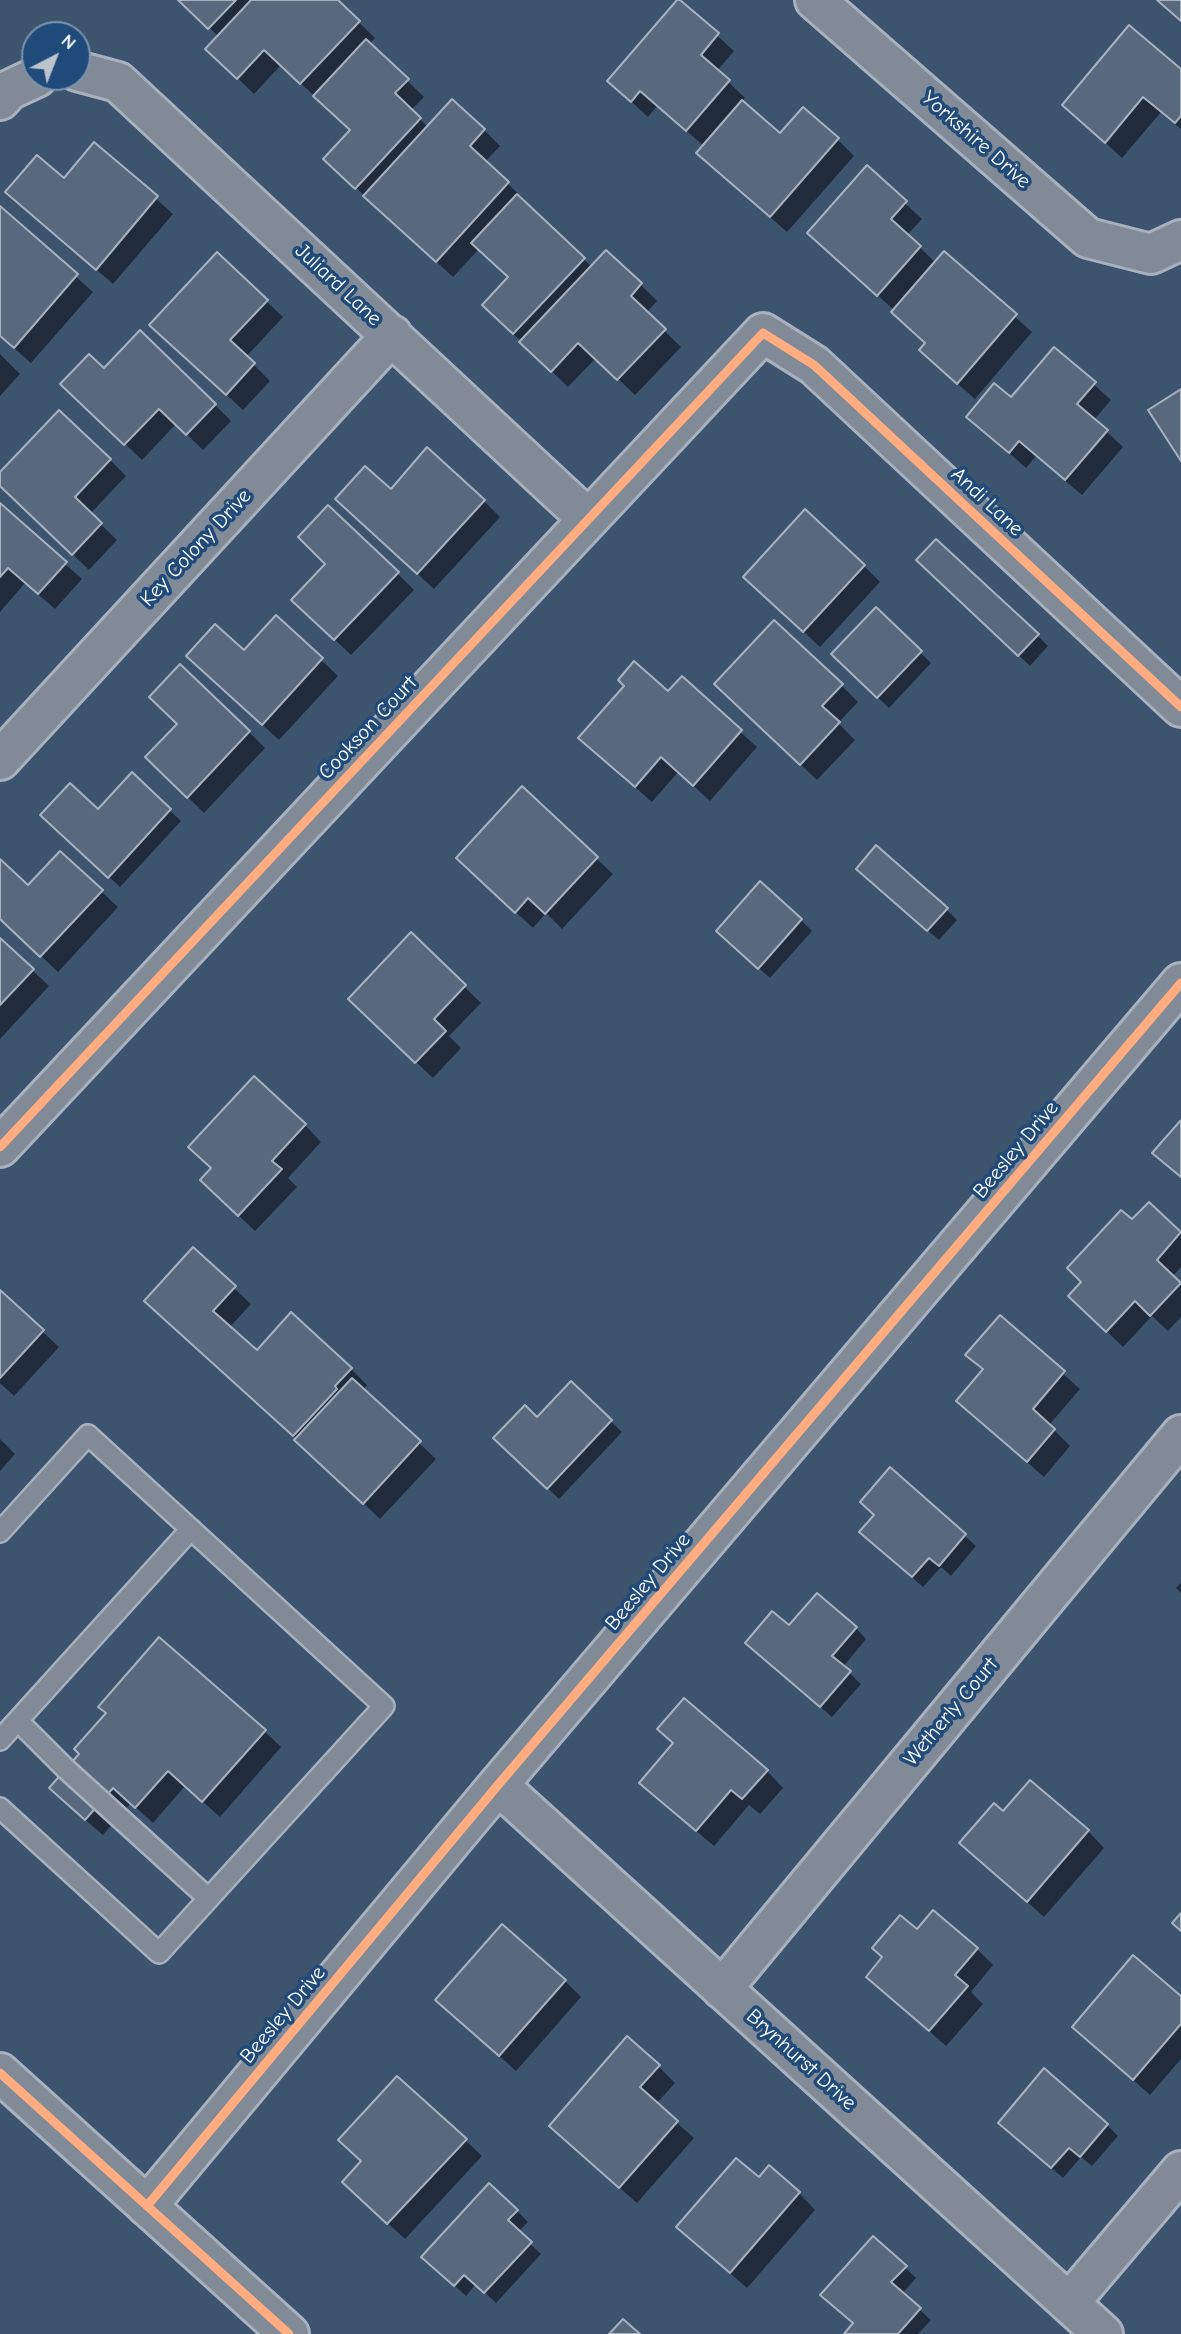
<!DOCTYPE html>
<html>
<head>
<meta charset="utf-8">
<style>
  body { margin:0 }
  #map { position:relative; width:1181px; height:2334px; overflow:hidden; background:#3d546f; font-family:"Comic Neue",sans-serif }
  canvas { display:block }
  .north { position:absolute; left:21px; top:21px; width:70px; height:70px; box-sizing:border-box; background:#1f4a7a; border:2px solid #7992af; border-radius:50%; rotate:42deg; font-size:19px; font-weight:700; line-height:28px; text-align:center; color:#fff }
  .north::after { content:''; display:block; margin:auto; width:24px; height:32px; background:#bbc3cd; clip-path:polygon(50% 0,100% 100%,50% 72%,0 100%) }
</style>
</head>
<body>
<div id="map">
<canvas width="1181" height="2334"></canvas>
<div class="north">N</div>
</div>
<script>
const ctx = document.querySelector('canvas').getContext('2d');
ctx.lineJoin = 'round';
function paint(path, color) { ctx.fillStyle = color; ctx.fill(path, 'evenodd'); }
function strokePath(path, color, width, dash) { ctx.strokeStyle = color; ctx.lineWidth = width; ctx.lineCap = dash ? 'butt' : 'round'; ctx.setLineDash(dash || []); ctx.stroke(path); }
function write(font, color, halo, rows, align = 'center') {
  ctx.font = font + ' "Comic Neue",sans-serif'; ctx.lineWidth = 7; ctx.setLineDash([]); ctx.textBaseline = 'middle'; ctx.strokeStyle = halo; ctx.fillStyle = color; for (const [text, x, y, turn = 0] of rows) {
    ctx.save(); ctx.translate(x, y); ctx.rotate((+turn || 0) * Math.PI / 180); ctx.textAlign = isNaN(turn) ? turn : align; if (halo) ctx.strokeText(text, 0, 0); ctx.fillText(text, 0, 0); ctx.restore();
  }
}
paint(new Path2D(`
  M 181,0 L 336,0 L 375,38 L 369,44 L 424,97 L 411,110 L 429,128 L 484,130 L 500,146 L 485,162 L 524,199 L 522,201 L 592,267 L 606,252 L 641,285 L 657,301 L 646,313 L 681,347 L 635,395 L 596,358 L 568,387 L 500,321 L 509,278 L 479,249 L 453,277 L 342,175 L 352,131 L 281,65 L 254,94 L 208,49 L 219,37 Z
  M 679,1 L 734,51 L 717,71 L 745,98 L 742,101 L 781,136 L 837,139 L 854,156 L 787,232 L 715,169 L 704,146 L 657,106 L 648,117 L 609,81 Z
  M 1181,71 L 1181,129 L 1161,112 L 1122,158 L 1064,105 Z
  M 95,144 L 173,214 L 113,284 L 7,192 L 64,180 Z
  M 867,168 L 922,219 L 907,235 L 936,263 L 944,254 L 1032,332 L 975,399 L 937,366 L 927,344 L 895,311 L 826,249 Z
  M 0,209 L 93,292 L 31,363 L 0,336 Z
  M 266,301 L 283,317 L 246,357 L 270,381 L 243,410 L 168,341 Z
  M 1054,349 L 1111,400 L 1094,420 L 1123,447 L 1082,495 L 1036,456 L 1026,468 L 968,416 L 1012,400 Z
  M 0,354 L 20,374 L 0,396 Z
  M 104,371 L 215,405 L 231,421 L 203,450 L 176,424 L 142,460 L 79,400 Z
  M 110,460 L 126,476 L 90,514 L 117,540 L 89,570 L 0,484 L 0,475 Z
  M 391,492 L 484,501 L 500,517 L 434,589 L 354,515 Z
  M 0,505 L 82,579 L 55,609 L 25,583 L 0,612 Z
  M 864,566 L 880,582 L 820,647 L 762,593 Z
  M 929,571 L 1037,635 L 1048,646 L 1030,666 Z
  M 397,573 L 414,590 L 351,655 L 310,616 Z
  M 876,609 L 931,663 L 889,708 L 844,665 Z
  M 276,617 L 338,676 L 279,740 L 205,672 L 244,653 Z
  M 682,679 L 757,747 L 710,801 L 678,772 L 652,802 L 597,754 L 668,694 Z
  M 841,685 L 858,702 L 838,723 L 855,740 L 817,780 L 733,700 Z
  M 249,732 L 265,748 L 204,813 L 147,757 Z
  M 132,775 L 181,821 L 120,887 L 54,826 L 98,811 Z
  M 60,853 L 118,907 L 58,972 L 0,918 L 0,862 L 28,888 Z
  M 596,858 L 613,874 L 562,929 L 546,913 L 533,928 L 474,874 Z
  M 869,880 L 946,909 L 957,920 L 939,940 Z
  M 801,920 L 812,931 L 770,978 L 729,942 Z
  M 411,935 L 481,1003 L 449,1036 L 461,1048 L 433,1078 L 366,1015 Z
  M 0,940 L 49,986 L 0,1039 Z
  M 305,1125 L 321,1142 L 288,1178 L 297,1187 L 255,1231 L 218,1196 Z
  M 1149,1204 L 1181,1234 L 1181,1267 L 1172,1277 L 1181,1285 L 1181,1317 L 1168,1331 L 1152,1316 L 1123,1347 L 1087,1312 L 1132,1222 Z
  M 193,1250 L 251,1304 L 229,1328 L 257,1353 L 291,1314 L 351,1369 L 367,1385 L 363,1390 L 436,1459 L 380,1519 L 297,1439 L 163,1318 Z
  M 0,1292 L 59,1347 L 14,1396 L 0,1383 Z
  M 1000,1318 L 1080,1389 L 1049,1425 L 1070,1446 L 1044,1477 L 975,1417 L 984,1371 L 968,1355 Z
  M 571,1383 L 622,1432 L 559,1499 L 495,1438 L 537,1419 Z
  M 0,1439 L 15,1454 L 0,1471 Z
  M 890,1470 L 976,1546 L 951,1576 L 941,1567 L 923,1587 L 861,1532 L 876,1515 Z
  M 1181,1582 L 1181,1593 L 1176,1588 Z
  M 790,1628 L 856,1628 L 866,1639 L 843,1667 L 861,1684 L 832,1717 L 759,1654 Z
  M 264,1731 L 281,1747 L 220,1817 L 185,1786 L 153,1823 L 131,1803 L 103,1835 L 67,1804 L 81,1754 Z
  M 767,1771 L 783,1788 L 760,1814 L 749,1805 L 714,1846 L 658,1799 Z
  M 1004,1814 L 1088,1831 L 1104,1848 L 1044,1917 L 962,1843 Z
  M 918,1932 L 977,1949 L 993,1965 L 971,1992 L 983,2004 L 946,2046 L 868,1977 Z
  M 565,1981 L 581,1997 L 516,2071 L 437,2000 Z
  M 1181,1998 L 1181,2059 L 1150,2095 L 1074,2027 Z
  M 658,2066 L 675,2083 L 656,2104 L 694,2138 L 637,2203 L 567,2142 Z
  M 1107,2125 L 1118,2136 L 1092,2166 L 1081,2157 L 1063,2178 L 1012,2133 Z
  M 465,2140 L 482,2156 L 405,2239 L 360,2198 L 362,2162 Z
  M 759,2179 L 799,2193 L 815,2210 L 747,2288 L 695,2243 Z
  M 517,2211 L 528,2222 L 518,2232 L 541,2254 L 496,2303 L 476,2284 L 466,2296 L 435,2268 Z
  M 905,2267 L 916,2278 L 902,2294 L 931,2320 L 918,2334 L 847,2334 L 854,2324 L 834,2306 Z`), '#0007');
const building = new Path2D(`
  M 178,0 L 236,0 L 208,29 Z
  M 251,0 L 338,0 L 360,21 L 300,84 L 264,50 L 237,79 L 205,49 Z
  M 677,0 L 680,0 L 719,33 L 701,55 L 730,80 L 686,131 L 640,91 L 631,102 L 607,81 Z
  M 1157,0 L 1181,0 L 1181,21 Z
  M 1129,25 L 1181,69 L 1181,116 L 1175,123 L 1143,97 L 1105,143 L 1062,105 Z
  M 366,39 L 409,79 L 395,93 L 421,118 L 355,189 L 323,159 L 350,130 L 313,96 Z
  M 452,99 L 485,129 L 470,146 L 509,182 L 436,262 L 363,196 Z
  M 742,100 L 780,133 L 803,107 L 839,138 L 770,217 L 696,153 Z
  M 94,142 L 158,196 L 96,270 L 5,192 L 37,155 L 64,178 Z
  M 867,165 L 907,201 L 891,219 L 921,246 L 877,296 L 807,233 Z
  M 517,194 L 585,258 L 513,334 L 482,305 L 508,277 L 471,243 Z
  M 0,206 L 78,274 L 14,348 L 0,336 Z
  M 606,250 L 642,283 L 631,296 L 666,329 L 617,380 L 578,343 L 551,372 L 519,342 Z
  M 944,251 L 1017,314 L 957,384 L 919,350 L 925,343 L 891,312 Z
  M 217,252 L 268,300 L 230,340 L 255,363 L 226,395 L 149,325 Z
  M 140,330 L 216,404 L 186,435 L 159,409 L 124,445 L 60,384 L 89,354 L 104,368 Z
  M 1054,347 L 1096,382 L 1077,404 L 1108,430 L 1065,480 L 1019,441 L 1009,453 L 966,417 L 994,383 L 1011,397 Z
  M 1181,389 L 1181,461 L 1148,410 Z
  M 59,410 L 111,459 L 75,497 L 102,523 L 72,555 L 0,486 L 0,472 Z
  M 427,447 L 485,500 L 417,574 L 335,499 L 365,466 L 391,489 Z
  M 0,503 L 67,562 L 38,594 L 8,568 L 0,577 Z
  M 328,505 L 399,572 L 334,640 L 291,600 L 325,564 L 298,537 Z
  M 805,509 L 865,565 L 803,632 L 743,577 Z
  M 936,539 L 1039,634 L 1018,656 L 916,560 Z
  M 876,607 L 922,651 L 877,698 L 831,654 Z
  M 276,615 L 323,658 L 262,725 L 186,656 L 215,624 L 244,650 Z
  M 774,620 L 843,684 L 822,706 L 840,722 L 800,765 L 714,684 Z
  M 634,661 L 668,691 L 682,676 L 742,730 L 693,786 L 661,757 L 635,787 L 578,738 L 624,686 L 618,680 Z
  M 180,664 L 250,731 L 187,798 L 145,757 L 177,724 L 149,697 Z
  M 132,772 L 171,809 L 108,878 L 40,815 L 70,783 L 98,809 Z
  M 522,786 L 598,857 L 545,914 L 528,898 L 515,913 L 456,858 Z
  M 876,845 L 948,908 L 927,931 L 856,869 Z
  M 60,851 L 103,890 L 40,957 L 0,919 L 0,859 L 28,885 Z
  M 760,881 L 802,919 L 758,969 L 716,931 Z
  M 411,932 L 466,985 L 434,1019 L 446,1031 L 415,1063 L 348,999 Z
  M 0,938 L 34,969 L 0,1005 Z
  M 254,1076 L 306,1124 L 272,1161 L 282,1169 L 238,1216 L 200,1180 L 211,1168 L 188,1147 Z
  M 1181,1120 L 1181,1177 L 1152,1153 Z
  M 1149,1202 L 1181,1232 L 1157,1260 L 1181,1283 L 1150,1316 L 1135,1301 L 1106,1332 L 1068,1296 L 1081,1282 L 1067,1268 L 1121,1210 L 1132,1219 Z
  M 193,1247 L 236,1286 L 213,1311 L 257,1350 L 291,1312 L 352,1368 L 335,1386 L 337,1389 L 293,1436 L 144,1301 Z
  M 0,1290 L 44,1330 L 0,1378 Z
  M 1000,1315 L 1065,1371 L 1033,1409 L 1055,1429 L 1027,1462 L 956,1401 L 983,1369 L 965,1355 Z
  M 352,1378 L 421,1441 L 363,1504 L 294,1440 Z
  M 571,1381 L 612,1420 L 547,1489 L 493,1438 L 525,1405 L 537,1417 Z
  M 890,1467 L 966,1534 L 939,1566 L 929,1558 L 912,1577 L 859,1532 L 874,1515 L 860,1502 Z
  M 817,1593 L 857,1627 L 832,1656 L 851,1671 L 820,1707 L 745,1643 L 772,1611 L 789,1625 Z
  M 159,1637 L 266,1730 L 202,1802 L 168,1771 L 135,1808 L 113,1788 L 85,1820 L 49,1788 L 79,1754 L 74,1749 L 106,1713 L 98,1707 Z
  M 684,1698 L 768,1770 L 742,1799 L 731,1790 L 696,1831 L 639,1783 L 673,1743 L 657,1729 Z
  M 1030,1780 L 1089,1830 L 1027,1902 L 959,1843 L 994,1803 L 1003,1811 Z
  M 933,1910 L 978,1948 L 955,1975 L 968,1986 L 929,2031 L 866,1977 L 882,1957 L 872,1948 L 900,1915 L 917,1929 Z
  M 1181,1913 L 1181,1931 L 1172,1923 Z
  M 502,1924 L 566,1980 L 499,2056 L 435,2000 Z
  M 1133,1955 L 1181,1996 L 1181,2024 L 1133,2080 L 1072,2027 Z
  M 627,2036 L 660,2065 L 640,2087 L 678,2121 L 619,2188 L 549,2126 Z
  M 1044,2068 L 1108,2124 L 1080,2157 L 1069,2148 L 1051,2168 L 998,2123 Z
  M 397,2076 L 467,2139 L 387,2224 L 342,2182 L 361,2161 L 338,2140 Z
  M 736,2158 L 759,2177 L 769,2165 L 800,2192 L 730,2273 L 676,2227 Z
  M 489,2183 L 518,2210 L 508,2220 L 532,2242 L 484,2293 L 464,2275 L 454,2286 L 421,2257 Z
  M 873,2236 L 907,2266 L 891,2282 L 921,2308 L 898,2334 L 844,2334 L 853,2323 L 820,2295 Z
  M 623,2319 L 640,2334 L 609,2334 Z`);
paint(building, '#58697e');
strokePath(building, '#a8b2be', 2);
const service = new Path2D(`
  M 0,1532 L 88,1435 L 384,1706 L 159,1953 L 0,1808
  M 18,1721 L 66,1769 L 208,1898
  M 0,1740 L 191,1529`);
const minor = new Path2D(`
  M 815,0 L 1088,238 L 1151,254 L 1181,240
  M 77,71 L 118,82 L 588,519
  M 0,100 L 9,90 L 37,77
  M 0,760 L 392,335
  M 0,1147 L 763,333 L 814,365 L 1181,707
  M 498,1785 L 1103,2334
  M 722,1989 L 1181,1435
  M 147,2206 L 498,1785 L 1181,983
  M 1069,2303 L 1181,2171`);
const secondary = new Path2D(`
  M 0,2073 L 289,2334`);
strokePath(service, '#a8b2be', 24);
strokePath(minor, '#a8b2be', 44);
strokePath(secondary, '#a8b2be', 44);
strokePath(service, '#818b97', 19);
strokePath(minor, '#818b97', 38);
strokePath(secondary, '#818b97', 38);
strokePath(new Path2D(`
  M 0,1147 L 763,333 L 814,365 L 1181,707
  M 0,2073 L 289,2334
  M 147,2206 L 498,1785 L 1181,983`), '#ffac80', 9);
write('21px', '#fff', '#1f4a7a', [
  ["Yorkshire Drive",976,140,41],
  ["Juliard Lane",338,285,43],
  ["Andi Lane",987,502,43],
  ["Key Colony Drive",196,548,-47],
  ["Cookson Court",368,728,-47],
  ["Beesley Drive",1016,1150,-50],
  ["Beesley Drive",648,1582,-50],
  ["Wetherly Court",951,1712,-50],
  ["Beesley Drive",283,2015,-50],
  ["Brynhurst Drive",801,2060,42]
]);
</script>
</body>
</html>
